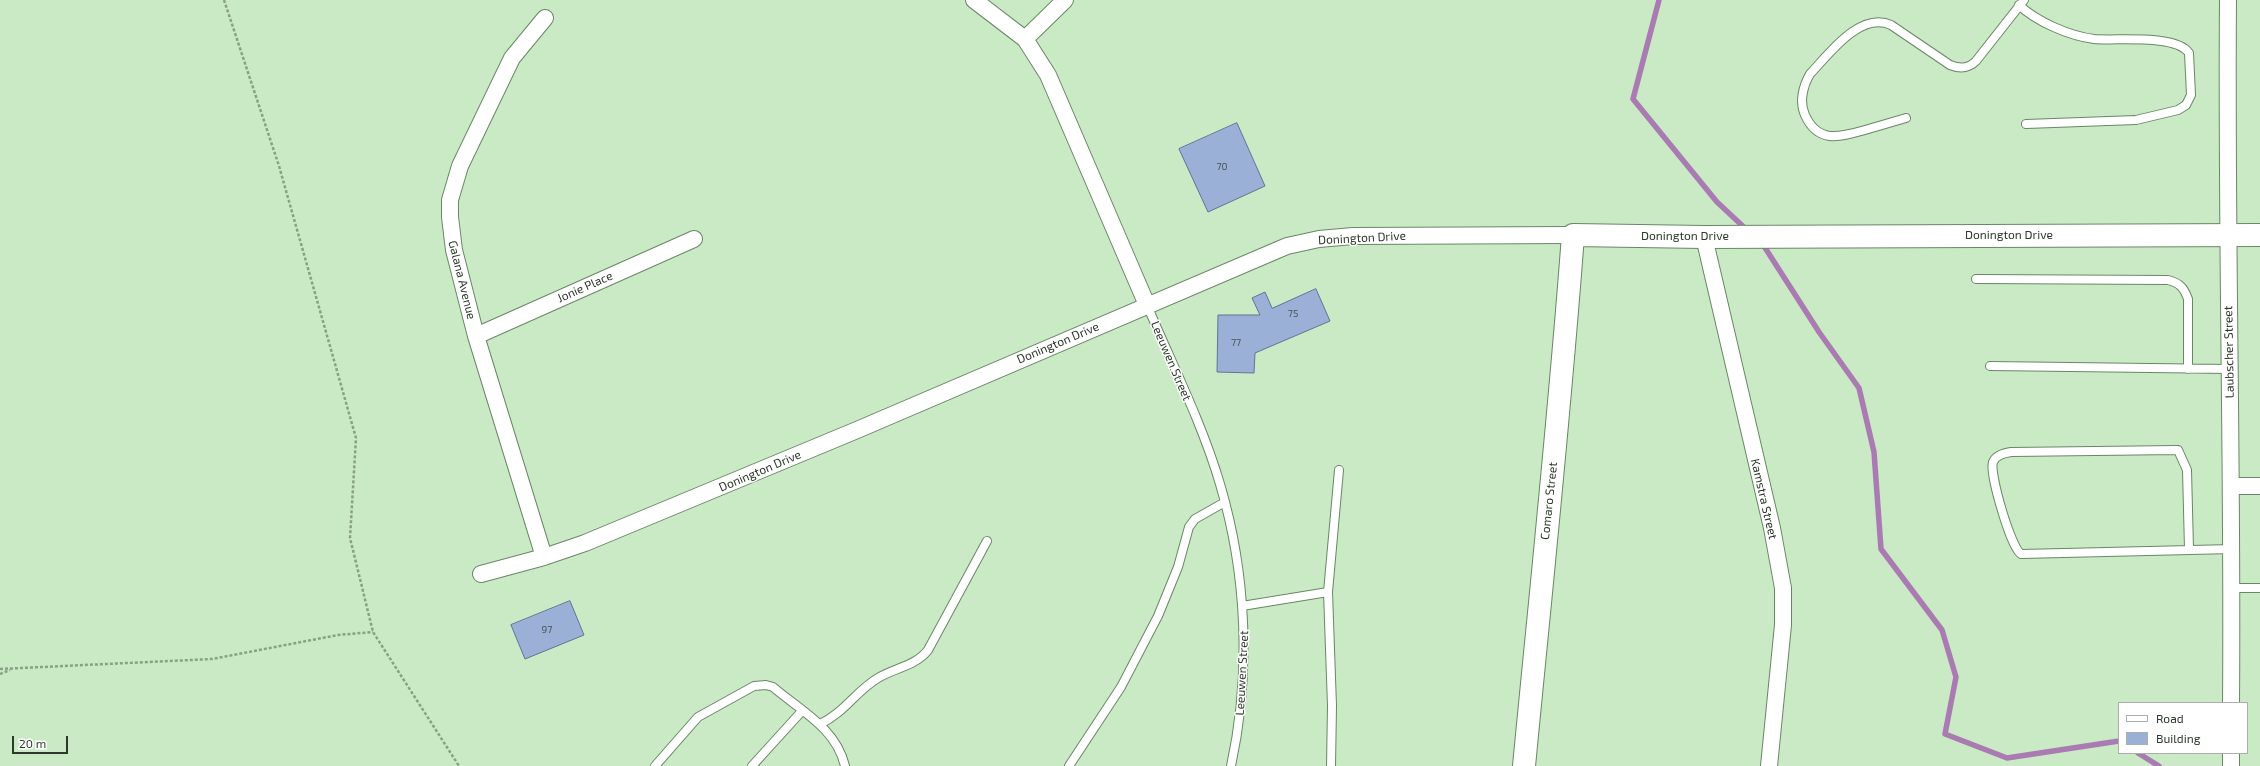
<!DOCTYPE html>
<html>
<head>
<meta charset="utf-8">
<style>
  body { margin:0 }
  #map { position:relative; width:2260px; height:766px; overflow:hidden; background:#caeac5; font-family:"Exo 2",sans-serif }
  canvas { display:block }
  .legend { position:absolute; left:2118px; top:702px; width:130px; height:52px; box-sizing:border-box; background:#fff; border:1px solid #abafaa; margin:0; padding:5px 7px; list-style:none; font-size:12px; color:#2c382a }
  .legend li { display:flex; align-items:center; gap:8px; height:20px }
  .legend b { width:20px; border:1px solid #abafaa }
  .scale { position:absolute; left:12px; top:736px; width:56px; height:18px; box-sizing:border-box; border:2px solid #2c382a; border-top:0; padding-left:5px; font-size:12px; line-height:14px; white-space:nowrap; color:#2c382a; -webkit-text-stroke:3px #fff; paint-order:stroke }
</style>
</head>
<body>
<div id="map">
<canvas width="2260" height="766"></canvas>
<ul class="legend">
<li><b style="height:5px;background:#fff"></b>Road</li>
<li><b style="height:11px;background:#9ab0d6"></b>Building</li>
</ul>
<div class="scale">20 m</div>
</div>
<script>
const ctx = document.querySelector('canvas').getContext('2d');
ctx.lineJoin = 'round';
function strokePath(path, color, width, dash) { ctx.strokeStyle = color; ctx.lineWidth = width; ctx.lineCap = dash ? 'butt' : 'round'; ctx.setLineDash(dash || []); ctx.stroke(path); }
function paint(path, color) { ctx.fillStyle = color; ctx.fill(path, 'evenodd'); }
function write(font, color, halo, rows, align = 'center') {
  ctx.font = font + ' "Exo 2",sans-serif'; ctx.lineWidth = 3; ctx.setLineDash([]); ctx.textBaseline = 'middle'; ctx.strokeStyle = halo; ctx.fillStyle = color; for (const [text, x, y, turn = 0] of rows) {
    ctx.save(); ctx.translate(x, y); ctx.rotate((+turn || 0) * Math.PI / 180); ctx.textAlign = isNaN(turn) ? turn : align; if (halo) ctx.strokeText(text, 0, 0); ctx.fillText(text, 0, 0); ctx.restore();
  }
}
strokePath(new Path2D(`
  M 1659,0 L 1633,99 L 1717,202 L 1748,231
  M 1762,243 L 1819,332 L 1859,388 L 1874,452 L 1881,549 L 1942,630 L 1956,677 L 1945,734 L 2007,758 L 2119,741
  M 2138,753 L 2159,766`), '#aa7bb2', 5.5);
const building = new Path2D(`
  M 1237,123 L 1265,186 L 1208,212 L 1179,149 Z
  M 1316,289 L 1330,321 L 1255,353 L 1254,373 L 1217,372 L 1218,315 L 1260,315 L 1252,298 L 1265,292 L 1272,308 Z
  M 570,601 L 584,635 L 525,659 L 511,625 Z`);
paint(building, '#9ab0d6');
strokePath(building, '#5f7396', 1);
const lane = new Path2D(`
  M 2019,5 C 2037,22 2070,36 2094,39 C 2117,41 2176,34 2189,53 L 2191,95 L 2186,105 L 2178,110 L 2136,120 L 2026,124
  M 1906,118 C 1892,122 1879,126 1865,130 C 1840,137 1818,144 1805,115 C 1799,102 1803,86 1810,74 C 1829,54 1860,11 1891,25 L 1950,65 C 1960,69 1968,69 1976,61 L 2024,0
  M 1976,279 L 2168,280 C 2180,283 2184,288 2188,299 L 2188,369
  M 1147,305 C 1172,364 1202,423 1220,484 C 1247,575 1251,674 1231,766
  M 1990,366 L 2230,369
  M 2189,549 L 2187,470 L 2178,450 L 2011,452 C 2004,453 1996,455 1993,462 C 1989,473 2011,548 2021,554 L 2233,549
  M 2232,588 L 2260,588
  M 1328,592 L 1339,470
  M 1242,606 L 1328,592 L 1332,706 L 1331,766
  M 820,724 C 844,713 856,691 878,678 C 894,668 916,666 928,650 L 987,541
  M 655,766 L 698,717 L 754,686 L 766,685 L 773,687 C 801,711 836,728 845,766
  M 752,766 L 802,711
  M 1069,766 L 1121,687 L 1158,616 L 1178,567 L 1189,527 L 1195,519 L 1225,502`);
const street = new Path2D(`
  M 974,0 L 1025,39 L 1048,75 L 1147,305
  M 2228,0 C 2226,234 2233,469 2231,703
  M 1025,39 L 1065,0
  M 1704,237 L 1772,528 L 1783,588 L 1783,625 L 1769,766
  M 476,336 L 694,239
  M 2231,486 L 2260,486
  M 544,557 L 476,336 L 454,250 L 450,217 L 450,200 L 460,166 L 512,58 L 545,18
  M 481,574 L 544,557 L 585,543 L 857,430 L 1287,246 L 1319,239 L 1353,236 L 1573,235
  M 2231,766 L 2231,753`);
const secondary = new Path2D(`
  M 1524,766 C 1541,589 1560,412 1573,235 L 1704,237 L 2260,235`);
strokePath(lane, '#698765', 10);
strokePath(street, '#698765', 18);
strokePath(secondary, '#698765', 24);
strokePath(new Path2D(`
  M 224,0 L 279,166 L 356,438 L 350,538 L 373,632 L 459,766
  M 0,669 L 212,659 L 338,635 L 373,632
  M 0,674 L 10,670`), '#89a085', 2.5, [3, 2]);
strokePath(lane, '#fff', 8);
strokePath(street, '#fff', 16);
strokePath(secondary, '#fff', 22);
write('10px', '#485655', null, [
  ["70",1222,167],
  ["75",1293,314],
  ["77",1236,343],
  ["97",547,630]
]);
write('12px', '#2c382a', '#fff', [
  ["Donington Drive",2009,235],
  ["Donington Drive",1685,236],
  ["Donington Drive",1362,238,-3],
  ["Galana Avenue",462,280,76],
  ["Jonie Place",585,287,-24],
  ["Donington Drive",1058,343,-23],
  ["Laubscher Street",2229,352,-91],
  ["Leeuwen Street",1171,361,67],
  ["Donington Drive",760,471,-23],
  ["Kamstra Street",1764,499,77],
  ["Comaro Street",1549,501,-84],
  ["Leeuwen Street",1242,673,-87]
]);
</script>
</body>
</html>
